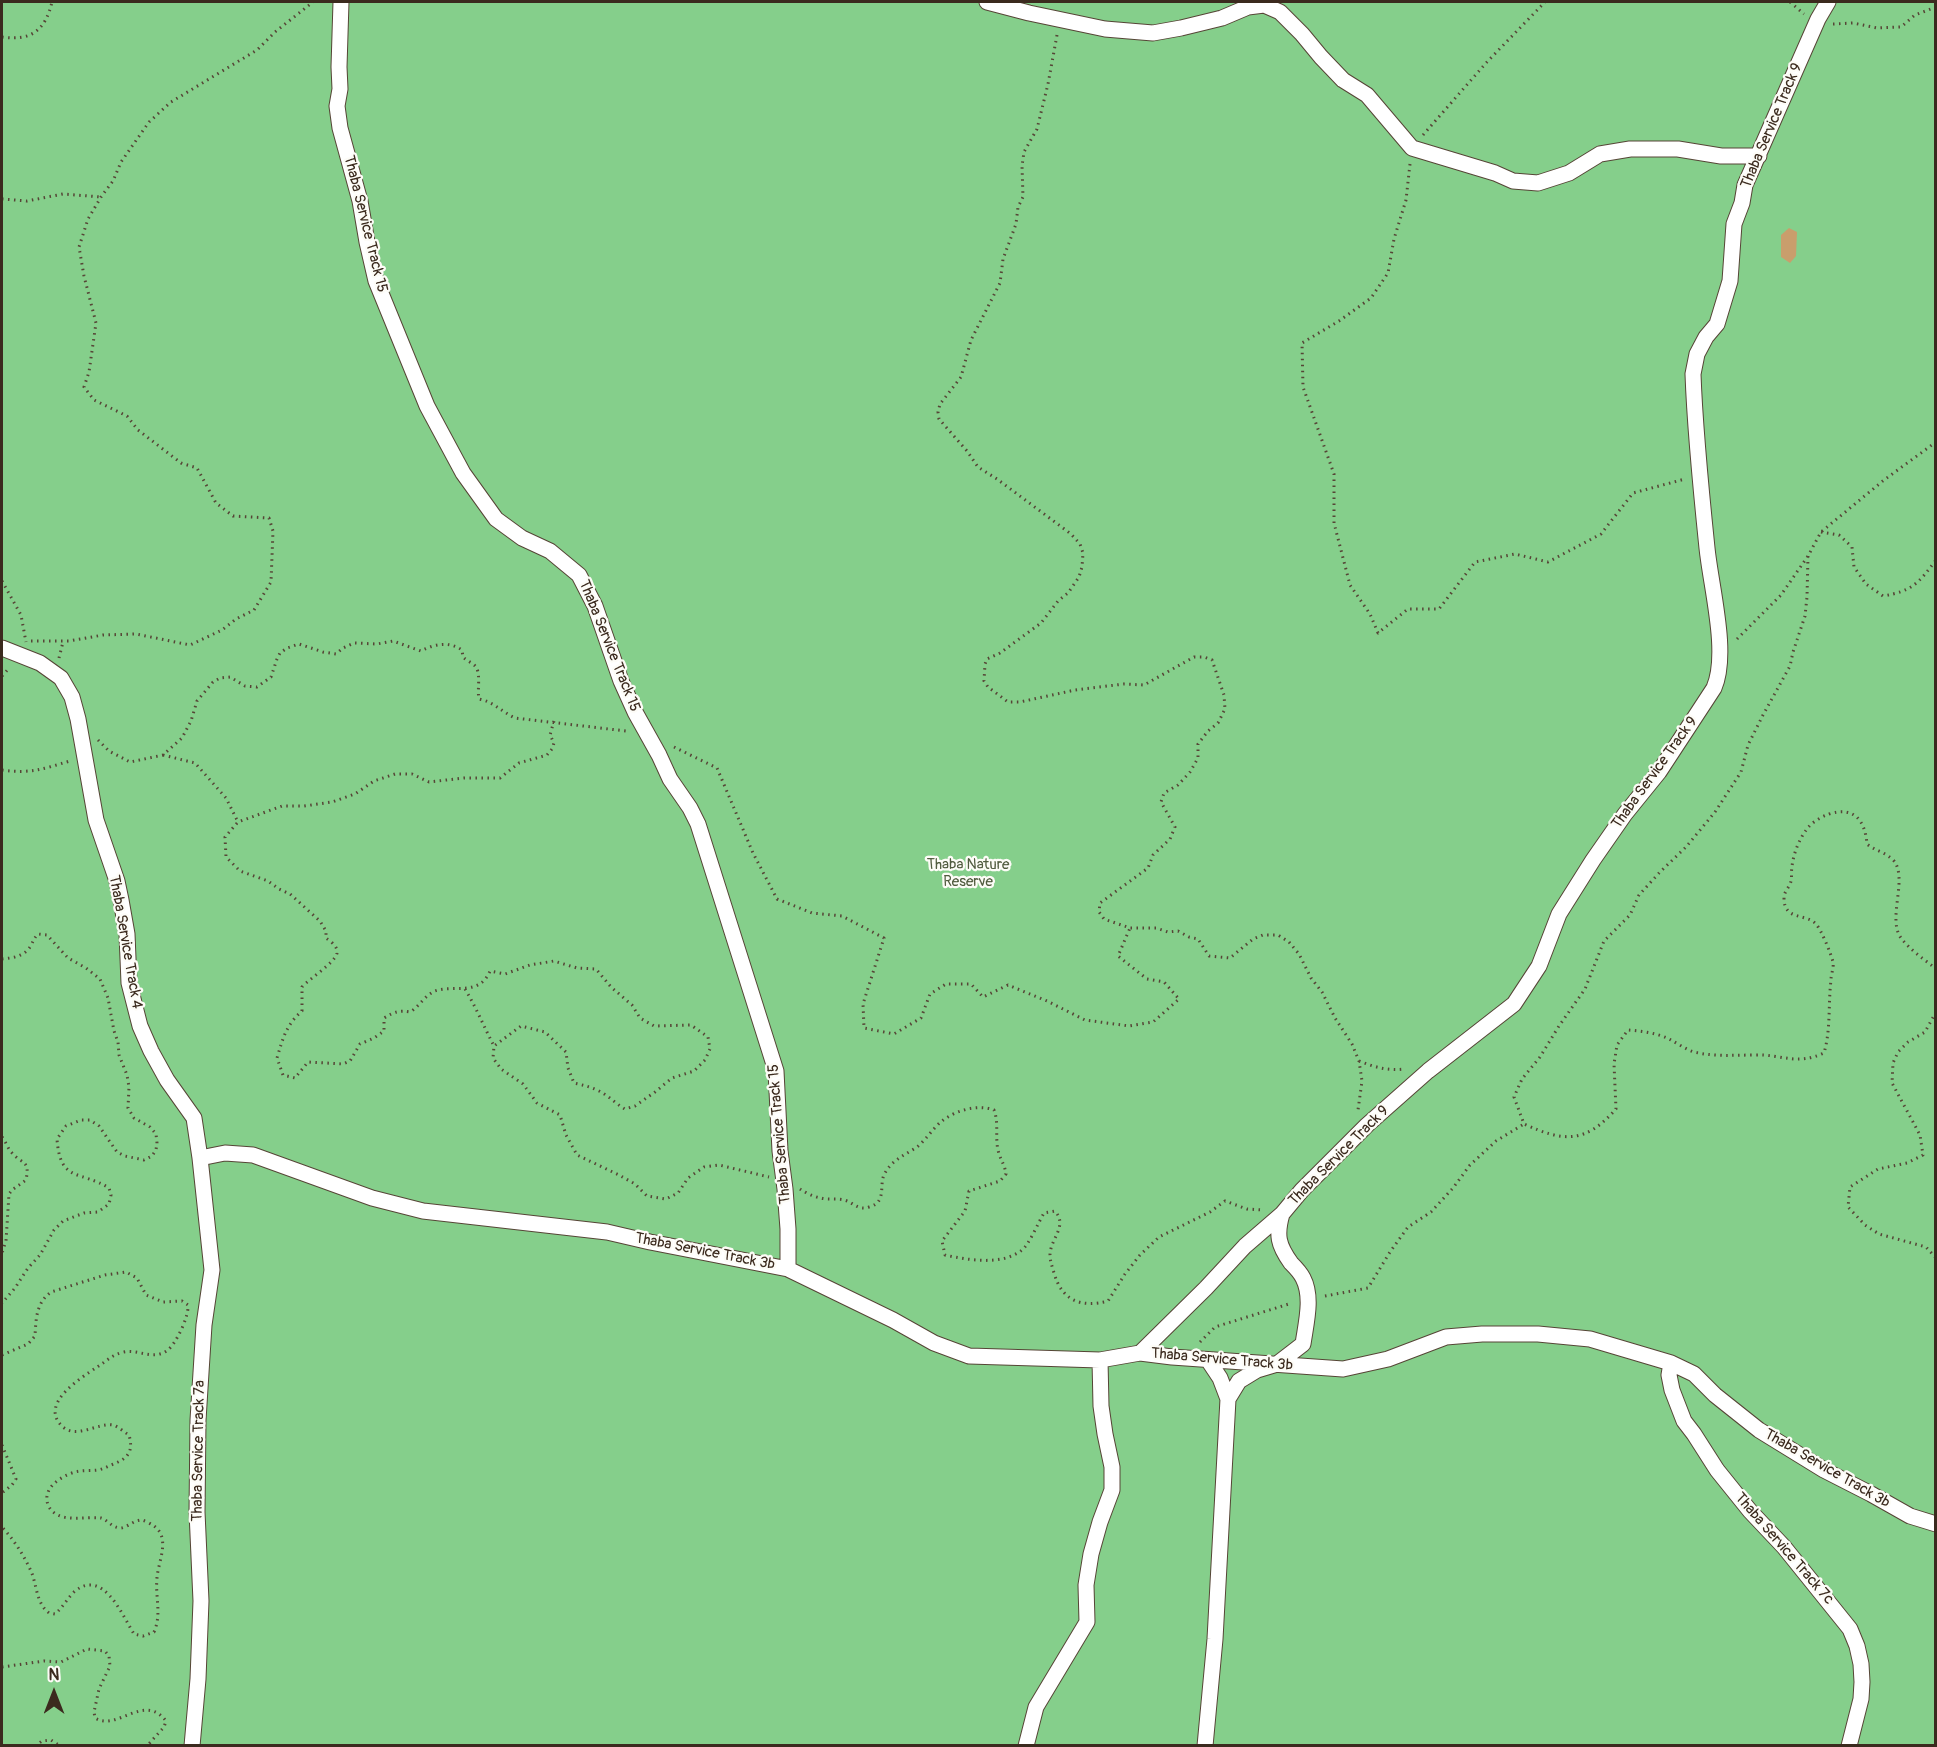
<!DOCTYPE html>
<html>
<head>
<meta charset="utf-8">
<style>
  body { margin:0 }
  #map { position:relative; width:1937px; height:1747px; overflow:hidden; background:#f0debf; font-family:Pangolin,sans-serif }
  canvas { display:block }
  .frame { position:absolute; inset:0; border:3px solid #3b2a1e; pointer-events:none }
  .north { position:absolute; left:24px; top:1663px; width:60px; height:60px; -webkit-text-stroke:4px #fdfcf7; paint-order:stroke; rotate:0deg; font-size:16px; font-weight:700; line-height:24px; text-align:center; color:#3b2a1e }
  .north::after { content:''; display:block; margin:auto; width:21px; height:27px; background:#3b2a1e; clip-path:polygon(50% 0,100% 100%,50% 72%,0 100%) }
</style>
</head>
<body>
<div id="map">
<canvas width="1937" height="1747"></canvas>
<div class="frame"></div>
<div class="north">N</div>
</div>
<script>
const ctx = document.querySelector('canvas').getContext('2d');
ctx.lineJoin = 'round';
function paint(path, color) { ctx.fillStyle = color; ctx.fill(path, 'evenodd'); }
function strokePath(path, color, width, dash) { ctx.strokeStyle = color; ctx.lineWidth = width; ctx.lineCap = dash ? 'butt' : 'round'; ctx.setLineDash(dash || []); ctx.stroke(path); }
function write(font, color, halo, rows, align = 'center') {
  ctx.font = font + ' Pangolin,sans-serif'; ctx.lineWidth = 4.5; ctx.setLineDash([]); ctx.textBaseline = 'middle'; ctx.strokeStyle = halo; ctx.fillStyle = color; for (const [text, x, y, turn = 0] of rows) {
    ctx.save(); ctx.translate(x, y); ctx.rotate((+turn || 0) * Math.PI / 180); ctx.textAlign = isNaN(turn) ? turn : align; if (halo) ctx.strokeText(text, 0, 0); ctx.fillText(text, 0, 0); ctx.restore();
  }
}
paint(new Path2D(`
  M 2,2 L 1935,2 L 1935,1745 L 2,1745 Z`), '#85cf8b');
paint(new Path2D(`
  M 1789,228 L 1797,232 L 1796,256 L 1790,263 L 1781,257 L 1781,235 Z`), '#c99e6c');
const minor = new Path2D(`
  M 341,2 L 339,67 L 340,89 L 337,106 L 340,128 L 360,201 L 367,242 L 376,281 L 427,406 L 463,473 L 496,519 L 522,538 L 550,551 L 579,575 L 595,606 L 621,681 L 635,712 L 659,755 L 670,779 L 690,808 L 698,824 L 776,1071 L 780,1151 L 785,1189 L 788,1229 L 788,1269
  M 987,2 L 1029,13 L 1105,29 L 1153,33 L 1181,28 L 1222,18 L 1248,7 L 1264,5 L 1280,12 L 1302,34 L 1321,57 L 1343,80 L 1367,95 L 1412,148 L 1495,173 L 1513,181 L 1538,183 L 1569,173 L 1600,154 L 1630,149 L 1678,149 L 1721,156 L 1759,156
  M 2,648 L 40,663 L 61,678 L 72,697 L 78,719 L 96,820 L 117,881 L 121,900 L 127,934 L 129,983 L 140,1026 L 151,1051 L 167,1080 L 194,1118 L 200,1158 L 212,1270 L 204,1325 L 198,1420 L 197,1512 L 201,1601 L 198,1679 L 192,1746
  M 200,1158 L 225,1153 L 253,1155 L 372,1198 L 423,1211 L 607,1232 L 650,1242 L 788,1269 L 893,1320 L 934,1343 L 969,1356 L 1100,1360 L 1140,1353 L 1172,1357 L 1343,1369 L 1388,1359 L 1446,1337 L 1482,1334 L 1538,1334 L 1590,1339 L 1671,1363 L 1694,1374 L 1715,1395 L 1759,1430 L 1824,1470 L 1871,1494 L 1910,1516 L 1936,1524
  M 1140,1353 L 1206,1288 L 1245,1246 L 1282,1214 L 1302,1190 L 1367,1125 L 1428,1071 L 1514,1004 L 1539,966 L 1559,914 L 1593,860 L 1625,814 L 1659,772 L 1714,688 C 1729,653 1711,588 1707,548 C 1701,490 1695,432 1693,374 L 1697,354 L 1706,337 L 1717,324 L 1730,281 L 1734,224 L 1742,203 L 1745,185 L 1818,19 L 1828,2
  M 1671,1363 L 1669,1375 L 1672,1390 L 1684,1421 L 1694,1434 L 1717,1470 L 1750,1511 L 1784,1547 L 1850,1629 L 1857,1646 L 1861,1664 L 1862,1682 L 1861,1699 L 1849,1746
  M 1228,1399 L 1239,1381 L 1257,1370 L 1277,1364 L 1303,1344 C 1306,1323 1313,1297 1303,1278 C 1300,1272 1295,1267 1291,1263 C 1278,1245 1276,1235 1282,1214
  M 1026,1746 L 1036,1707 L 1087,1622 L 1086,1585 L 1091,1554 L 1100,1522 L 1112,1490 L 1112,1467 L 1105,1434 L 1101,1406 L 1100,1360
  M 1205,1746 L 1215,1639 L 1228,1399 L 1220,1378 L 1208,1360`);
strokePath(minor, '#564536', 17);
strokePath(new Path2D(`
  M 1790,2 L 1804,14
  M 1833,24 L 1853,23 L 1877,28 L 1901,27 L 1915,15 L 1936,7
  M 1057,35 L 1048,84 L 1037,129 L 1024,152 L 1022,166 L 1023,197 L 1018,207 L 1016,224 L 1003,259 L 1000,283 L 971,340 L 961,377 L 940,404 L 938,412 L 939,419 L 967,451 L 978,467 L 997,479 L 1071,534 L 1080,544 L 1083,553 L 1082,567 L 1079,577 L 1068,593 L 1058,601 L 1041,623 L 1000,653 L 987,659 L 985,664 L 984,681 L 988,687 L 1008,702 L 1020,702 L 1075,690 L 1124,684 L 1144,685 L 1194,657 L 1204,657 L 1212,660 L 1224,695 L 1225,709 L 1218,723 L 1208,731 L 1198,744 L 1198,758 L 1190,772 L 1178,785 L 1164,793 L 1161,802 L 1175,827 L 1170,839 L 1153,855 L 1148,868 L 1100,903 L 1099,912 L 1104,919 L 1130,928 L 1156,928 L 1168,932 L 1178,931 L 1189,937 L 1198,939 L 1209,956 L 1230,958 L 1253,939 L 1263,935 L 1278,935 L 1289,942 L 1299,954 L 1311,978 L 1322,992 L 1335,1018 L 1352,1044 L 1359,1061 L 1362,1081 L 1358,1110
  M 2,37 C 31,41 45,31 52,2
  M 1423,135 L 1486,63 L 1545,2
  M 1410,164 L 1406,200 L 1394,239 L 1388,273 L 1371,298 L 1339,321 L 1302,343 L 1303,387 L 1334,474 L 1334,523 L 1350,585 L 1370,614 L 1378,633 L 1408,609 L 1439,609 L 1475,562 L 1515,554 L 1548,562 L 1601,534 L 1633,493 L 1685,479
  M 2,199 L 27,201 L 63,194 L 101,197
  M 1821,532 L 1839,535 L 1852,547 L 1854,567 L 1866,584 L 1883,596 C 1912,591 1918,584 1936,560
  M 1808,556 L 1807,597 L 1805,616 L 1793,652 L 1790,666 L 1763,715 L 1748,745 L 1741,772 L 1715,812 L 1686,847 L 1660,872 L 1639,895 L 1630,915 L 1604,941 L 1585,989 L 1559,1026 L 1540,1057 L 1522,1079 L 1514,1097 L 1524,1124 C 1564,1142 1585,1144 1616,1109 L 1614,1064 L 1617,1045 L 1628,1030 C 1642,1031 1657,1033 1669,1039 C 1677,1043 1685,1049 1694,1052 C 1715,1057 1734,1055 1755,1055 C 1783,1054 1795,1066 1824,1053 C 1831,1029 1828,1005 1831,980 C 1831,974 1834,968 1833,962 C 1831,954 1822,931 1816,924 C 1806,913 1784,921 1784,898 C 1784,891 1790,887 1791,881 C 1792,877 1791,872 1792,867 C 1793,855 1799,839 1807,829 C 1812,822 1821,817 1829,814 C 1854,806 1865,820 1867,844 C 1875,851 1886,852 1894,861 C 1908,879 1887,919 1901,938 C 1910,950 1924,959 1936,969
  M 2,581 L 21,615 L 26,642
  M 1737,639 L 1781,595 L 1808,556 L 1821,532 L 1884,480 L 1936,442
  M 31,641 L 69,641 L 103,635 L 136,634 L 190,645 L 222,630 L 236,619 L 254,610 L 271,582 L 273,531 L 269,518 L 233,516 L 216,503 L 197,468 L 181,463 L 138,430 L 127,416 L 94,400 L 84,387 L 89,372 L 96,323 L 84,276 L 79,247 L 88,219 L 101,197 L 113,181 L 121,162 L 149,122 L 171,102 L 257,50 L 275,32 L 313,2
  M 59,658 L 63,642
  M 2,676 L 10,667
  M 554,721 L 550,735 L 554,743 L 552,749 L 547,755 L 519,763 L 500,778 L 464,778 L 429,782 L 412,774 L 395,774 L 374,781 L 355,794 L 332,802 L 304,806 L 282,806 L 238,822 L 225,837 L 226,857 L 240,871 L 268,881 L 279,889 L 290,894 L 320,921 L 326,931 L 326,938 C 330,941 338,946 337,953 C 335,963 310,978 302,987 L 302,1011 C 286,1025 283,1038 277,1058 L 283,1075 L 295,1078 L 308,1062 L 343,1064 L 350,1061 L 360,1044 L 374,1038 L 384,1031 L 384,1018 C 394,1012 399,1010 410,1012 C 419,1007 425,995 435,991 C 454,984 479,997 490,971 L 505,974 L 530,965 L 554,961 L 577,968 L 596,969 L 611,987 L 632,1005 L 640,1018 L 654,1026 L 691,1025 L 708,1037 L 710,1049 L 705,1060 L 694,1071 L 672,1078 L 655,1092 L 635,1106 L 625,1109 C 616,1104 609,1096 599,1091 C 591,1087 583,1085 574,1083 L 568,1068 L 566,1052 L 545,1032 L 521,1026 L 494,1046 L 493,1058 L 501,1069 L 523,1084 L 537,1103 L 560,1115 L 566,1135 L 577,1155 L 619,1175 L 635,1184 L 647,1196 L 666,1199 L 678,1193 L 688,1178 L 704,1167 L 719,1165 L 769,1177
  M 98,740 L 109,751 L 130,762 L 163,755 L 182,738 L 191,721 L 197,701 L 213,682 L 220,678 L 230,677 L 245,686 L 257,687 L 271,677 L 277,659 L 280,653 L 287,648 L 299,644 L 323,652 L 336,654 L 343,648 L 354,643 L 377,644 L 393,641 L 421,651 C 434,644 449,641 462,650 L 463,657 C 467,661 473,663 476,667 C 481,675 477,689 479,699 C 494,702 502,712 515,718 L 626,731
  M 674,747 L 717,768 L 753,853 L 777,899 L 812,913 L 842,916 L 884,938 L 863,1004 L 864,1028 L 894,1034 L 921,1018 L 930,994 L 946,984 L 971,984 L 983,997 L 1008,985 L 1047,1001 L 1085,1020 L 1129,1026 L 1153,1022 L 1179,999 L 1164,982 L 1147,979 L 1118,956 L 1130,928
  M 163,755 L 195,763 L 226,798 L 238,822
  M 2,770 C 30,774 43,769 70,761
  M 2,959 C 12,958 23,957 30,947 C 33,942 34,938 38,934 L 47,935 L 68,958 L 86,968 L 100,979 L 108,998 L 114,1031 L 118,1042 L 119,1055 L 127,1075 L 129,1087 L 128,1108 L 134,1118 L 150,1127 L 156,1134 L 157,1143 L 156,1150 L 152,1156 L 144,1160 L 125,1156 L 117,1152 L 99,1126 L 90,1120 L 81,1120 L 66,1126 L 57,1139 C 60,1183 80,1170 109,1188 L 111,1195 L 109,1204 L 98,1212 L 84,1213 L 63,1221 L 54,1230 L 40,1255 L 28,1268 L 15,1288 L 2,1303
  M 465,989 C 476,1007 484,1027 494,1046
  M 1936,989 L 1936,997
  M 1936,1012 L 1925,1032 L 1908,1042 L 1898,1052 L 1893,1063 L 1892,1083 L 1920,1135 L 1923,1155 L 1907,1163 L 1878,1169 L 1850,1187 L 1848,1207 L 1865,1225 L 1879,1234 L 1926,1247 L 1936,1258
  M 1359,1061 C 1374,1067 1388,1071 1404,1069
  M 2,1137 C 6,1142 8,1149 12,1153 C 23,1165 30,1160 26,1180 L 12,1190 L 9,1194 L 6,1241 L 2,1253
  M 800,1189 C 806,1193 814,1197 821,1198 C 828,1200 837,1198 844,1200 C 853,1202 858,1211 869,1207 C 888,1202 878,1184 885,1173 C 892,1160 905,1155 917,1147 C 926,1140 933,1128 942,1121 C 956,1110 978,1104 994,1110 C 999,1123 995,1137 998,1150 C 1000,1159 1005,1165 1006,1174 L 1000,1181 L 969,1191 L 965,1211 L 942,1241 L 945,1255 C 968,1260 1002,1266 1022,1250 C 1029,1245 1039,1221 1044,1213 L 1055,1211 C 1068,1226 1051,1238 1050,1254 C 1050,1261 1052,1266 1054,1273 C 1062,1301 1081,1308 1108,1301 L 1125,1274 L 1140,1255 L 1159,1237 L 1210,1212 L 1225,1201 L 1247,1209 L 1262,1210
  M 1325,1296 L 1368,1288 L 1390,1252 L 1408,1227 L 1431,1212 L 1453,1188 L 1470,1165 L 1496,1141 L 1524,1124
  M 1200,1342 L 1215,1327 L 1292,1303
  M 2,1355 L 28,1344 L 35,1336 C 36,1319 36,1303 51,1292 L 105,1275 L 126,1272 L 137,1278 L 146,1295 L 163,1302 L 182,1301 L 188,1305 C 189,1316 177,1342 168,1350 C 153,1361 139,1349 124,1352 C 111,1355 107,1361 97,1367 C 81,1378 40,1403 61,1425 C 75,1441 98,1422 113,1425 C 119,1427 124,1432 129,1435 C 134,1453 127,1459 111,1465 C 107,1467 103,1469 98,1470 C 91,1471 83,1470 75,1472 C 61,1476 40,1489 49,1507 C 59,1524 85,1516 101,1518 C 108,1520 112,1528 121,1528 C 128,1527 134,1520 142,1520 C 146,1521 151,1524 154,1526 C 171,1538 158,1562 157,1578 C 155,1597 162,1614 154,1632 L 143,1636 L 134,1634 C 122,1615 103,1567 74,1592 C 67,1599 63,1607 55,1614 L 49,1613 C 36,1603 37,1585 31,1571 C 23,1554 14,1540 2,1527
  M 2,1445 L 16,1479 L 12,1485 L 2,1493
  M 2,1667 L 44,1661 L 61,1662 L 87,1649 L 105,1651 L 109,1656 L 110,1666 L 99,1689 L 94,1712 L 95,1718 C 117,1732 144,1692 166,1721 L 164,1727 L 147,1746
  M 35,1746 L 42,1741 L 51,1740 L 60,1746`), '#564536', 3, [1.5, 4.5]);
strokePath(minor, '#fff', 15);
write('15px', '#3b2a1e', '#fdfcf7', [
  ["Thaba Service Track 9",1772,126,-67],
  ["Thaba Service Track 15",365,224,76],
  ["Thaba Service Track 15",609,646,68],
  ["Thaba Service Track 9",1655,773,-54],
  ["Thaba Service Track 4",125,942,80],
  ["Thaba Service Track 15",780,1134,-95],
  ["Thaba Service Track 9",1339,1156,-45],
  ["Thaba Service Track 3b",705,1252,11],
  ["Thaba Service Track 3b",1222,1360,5],
  ["Thaba Service Track 7a",199,1451,-89],
  ["Thaba Service Track 3b",1827,1469,30],
  ["Thaba Service Track 7c",1784,1549,49]
]);
write('15px', '#515c3f', '#fdfcf7', [
  ["Thaba Nature",968,865],
  ["Reserve",968,882]
]);
</script>
</body>
</html>
